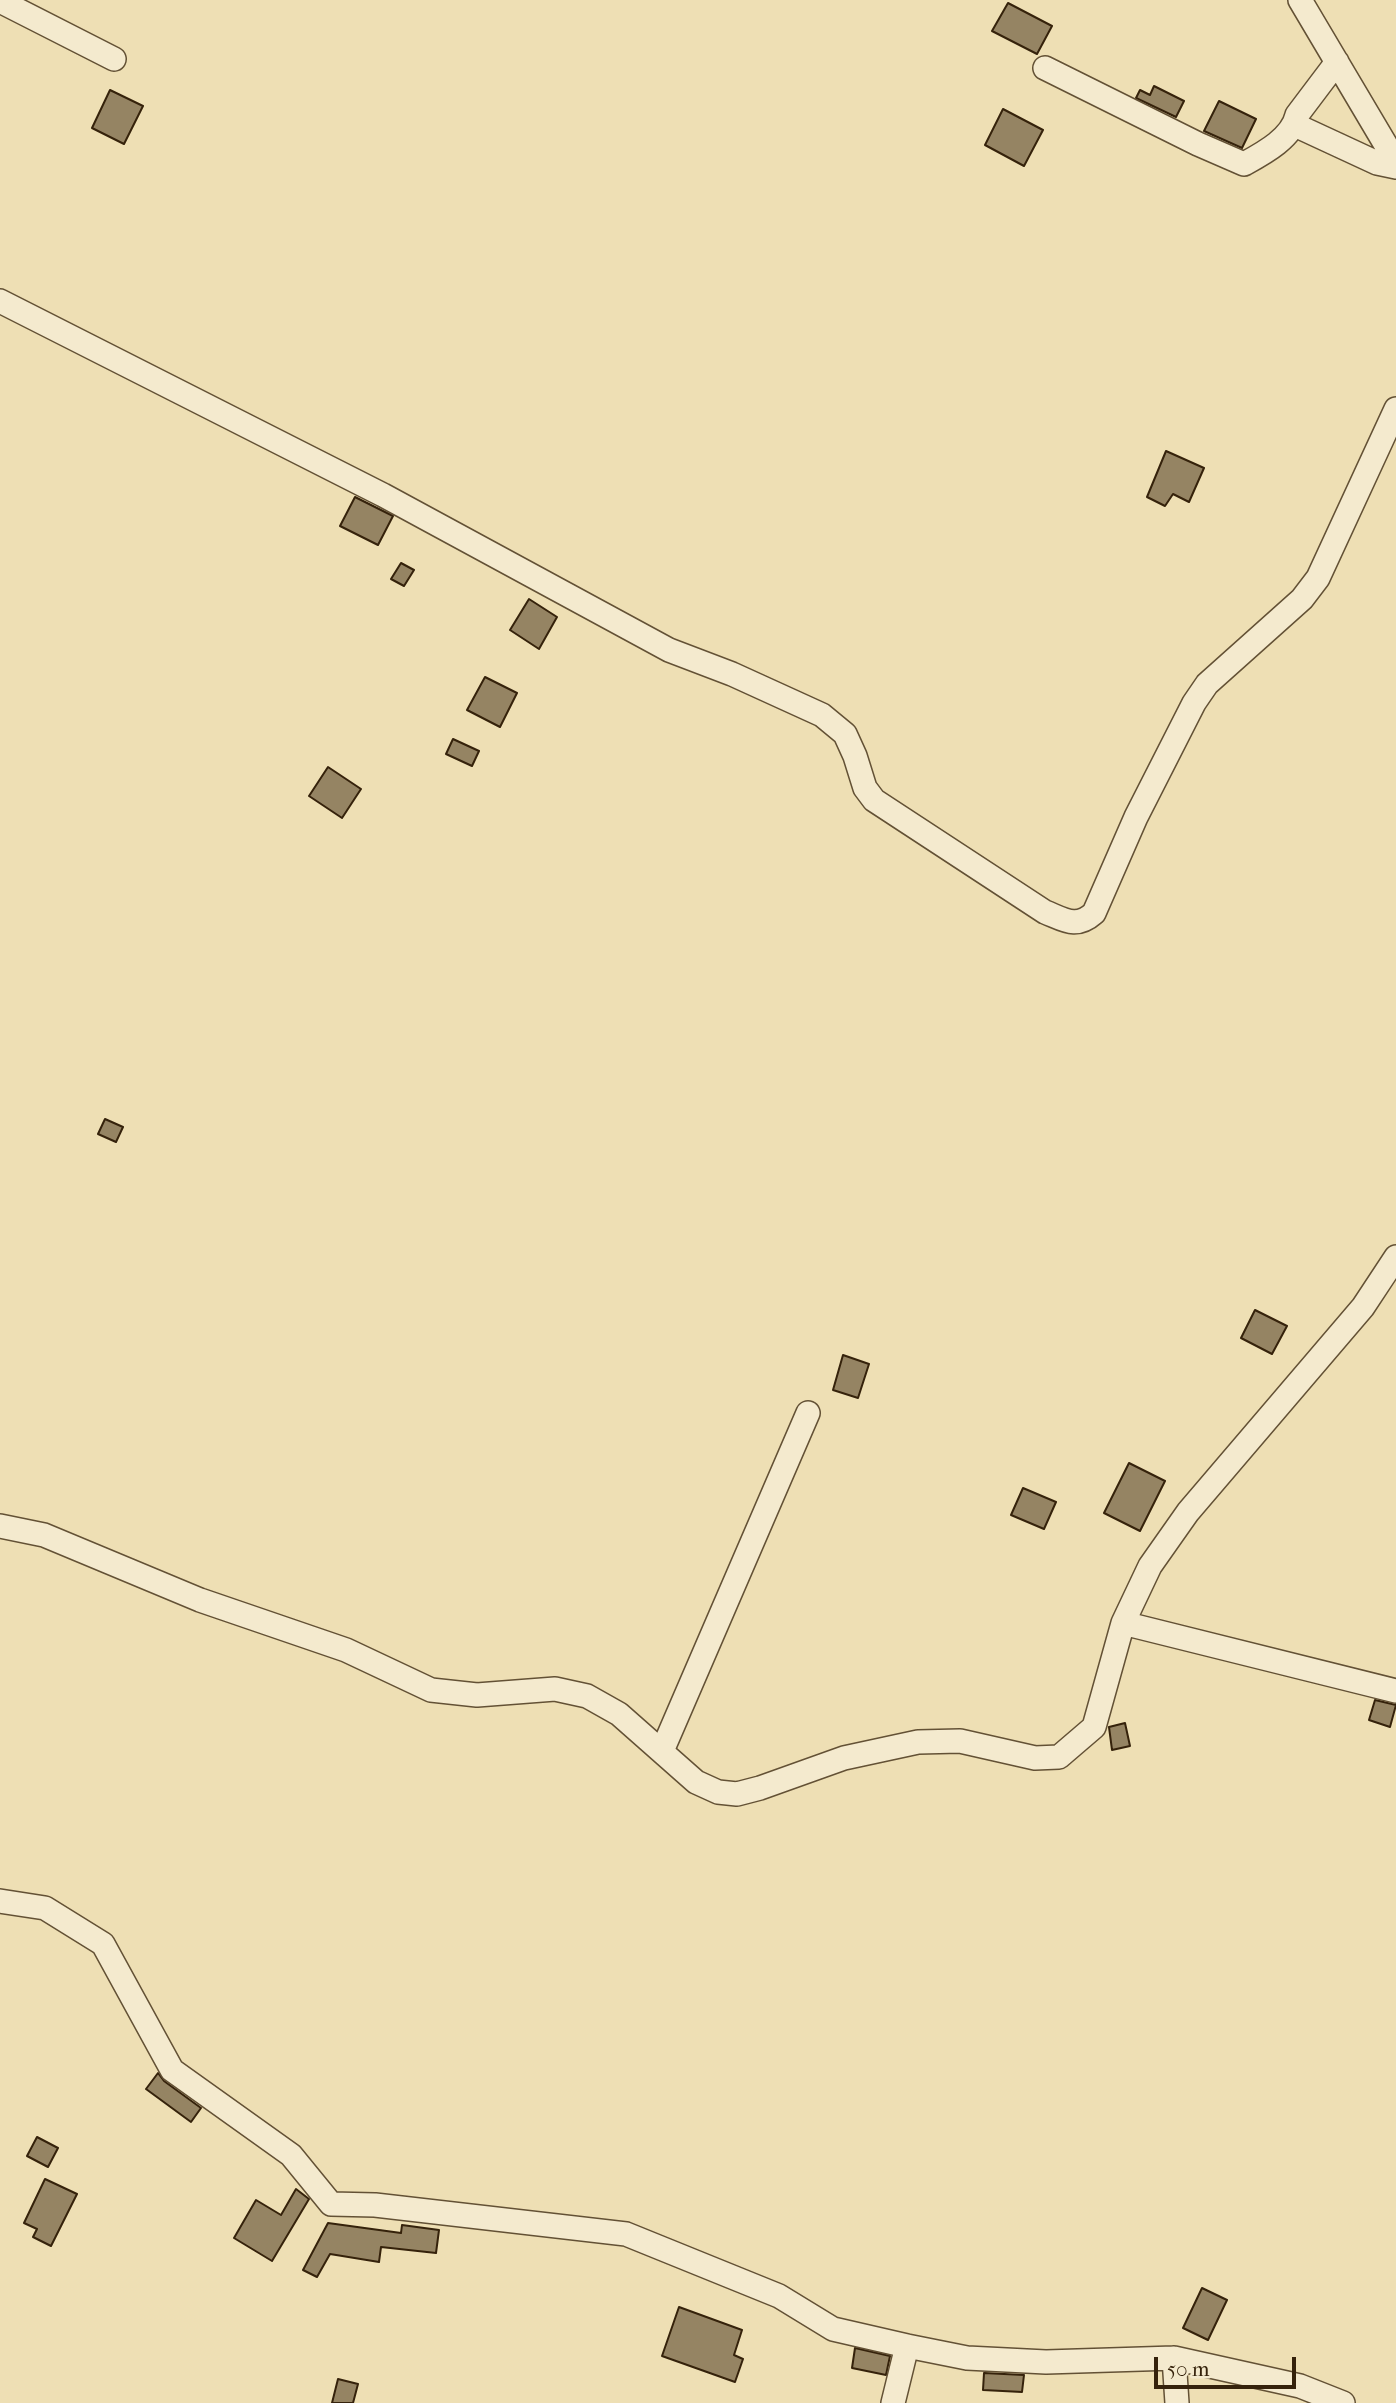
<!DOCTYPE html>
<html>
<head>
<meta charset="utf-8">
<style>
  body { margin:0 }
  #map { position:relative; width:1396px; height:2403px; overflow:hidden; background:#eedfb4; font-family:"IM FELL French Canon",serif }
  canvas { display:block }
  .scale { position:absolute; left:1154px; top:2357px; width:142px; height:32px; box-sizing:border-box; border:4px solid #35220b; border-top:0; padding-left:9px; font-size:21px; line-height:24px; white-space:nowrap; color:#35220b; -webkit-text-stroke:5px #f4eace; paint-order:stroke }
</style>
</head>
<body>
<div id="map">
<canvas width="1396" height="2403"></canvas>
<div class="scale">50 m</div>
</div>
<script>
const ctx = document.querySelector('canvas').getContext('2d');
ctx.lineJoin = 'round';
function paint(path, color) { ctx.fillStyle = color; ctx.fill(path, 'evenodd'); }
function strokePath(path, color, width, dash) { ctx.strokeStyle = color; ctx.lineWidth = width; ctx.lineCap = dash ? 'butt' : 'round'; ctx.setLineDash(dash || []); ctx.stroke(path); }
const building = new Path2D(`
  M 1008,3 L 1052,26 L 1037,54 L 992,31 Z
  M 1154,86 L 1184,101 L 1176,117 L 1136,98 L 1140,90 L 1150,95 Z
  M 110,90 L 143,106 L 124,144 L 92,128 Z
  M 1219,101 L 1256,119 L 1242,148 L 1204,131 Z
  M 1003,109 L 1043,130 L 1024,166 L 985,145 Z
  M 1166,451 L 1204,468 L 1189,502 L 1173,494 L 1165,506 L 1147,497 Z
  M 355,497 L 393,516 L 378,545 L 340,526 Z
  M 401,563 L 414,570 L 404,586 L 391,579 Z
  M 529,599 L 557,617 L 539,649 L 510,630 Z
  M 485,677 L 517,693 L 500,727 L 467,710 Z
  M 453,739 L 479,751 L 472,766 L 446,754 Z
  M 328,767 L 361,789 L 342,818 L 309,796 Z
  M 105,1119 L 123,1127 L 116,1142 L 98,1134 Z
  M 1255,1310 L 1287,1326 L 1272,1354 L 1241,1338 Z
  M 843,1355 L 869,1364 L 858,1398 L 833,1390 Z
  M 1129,1463 L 1165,1481 L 1140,1531 L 1104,1513 Z
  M 1023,1488 L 1056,1502 L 1044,1529 L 1011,1515 Z
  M 1375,1700 L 1396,1705 L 1390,1727 L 1369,1720 Z
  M 1125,1723 L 1130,1746 L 1112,1750 L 1109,1727 Z
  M 158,2073 L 164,2081 L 201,2108 L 191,2122 L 146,2089 Z
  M 37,2137 L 58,2148 L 48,2167 L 27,2156 Z
  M 45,2179 L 77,2194 L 51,2246 L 33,2237 L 37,2229 L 24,2223 Z
  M 296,2189 L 309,2199 L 272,2261 L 234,2238 L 256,2200 L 281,2215 Z
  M 328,2223 L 401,2233 L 402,2225 L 439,2230 L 436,2253 L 381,2247 L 379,2262 L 330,2254 L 317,2277 L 303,2270 Z
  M 1202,2288 L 1227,2300 L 1208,2340 L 1183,2328 Z
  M 679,2307 L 742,2330 L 734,2355 L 743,2359 L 735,2382 L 662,2356 Z
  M 855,2348 L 890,2356 L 886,2375 L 852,2368 Z
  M 984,2373 L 1024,2375 L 1022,2392 L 983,2390 Z
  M 338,2379 L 358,2384 L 353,2403 L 332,2403 Z`);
paint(building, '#958463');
strokePath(building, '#35220b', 2);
const minor = new Path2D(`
  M 1300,0 L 1396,162
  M 0,1 L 114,59
  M 1045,68 L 1198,144 L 1244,164 C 1264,153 1292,138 1297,115 L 1337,62
  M 1295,125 L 1377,163 L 1396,167
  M 0,301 L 383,495 L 669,650 L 732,674 L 822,715 L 845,734 L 855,756 L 865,788 L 874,800 L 1045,912 C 1065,920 1076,929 1094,913 L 1136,817 L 1194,703 L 1207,684 L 1302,599 L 1318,578 L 1396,409
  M 1396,1257 L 1363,1307 L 1188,1512 L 1150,1566 L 1123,1623 L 1396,1691
  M 0,1526 L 44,1535 L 200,1600 L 346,1650 L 431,1690 L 477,1695 L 555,1689 L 587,1696 L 619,1714 L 696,1782 L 718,1792 L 737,1794 L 760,1788 L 844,1758 L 918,1742 L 960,1741 L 1035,1758 L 1059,1757 L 1094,1727 L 1123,1623
  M 662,1751 L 808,1413
  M 0,1901 L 45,1908 L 103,1944 L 172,2070 L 291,2155 L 331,2204 L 375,2205 L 626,2234 L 779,2296 L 833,2329 L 907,2346 L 967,2358 L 1046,2362 L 1174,2358 L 1300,2386 L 1343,2403
  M 1174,2358 L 1177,2403
  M 893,2403 L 907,2346`);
strokePath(minor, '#635135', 26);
strokePath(minor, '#f4eace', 23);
</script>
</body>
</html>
